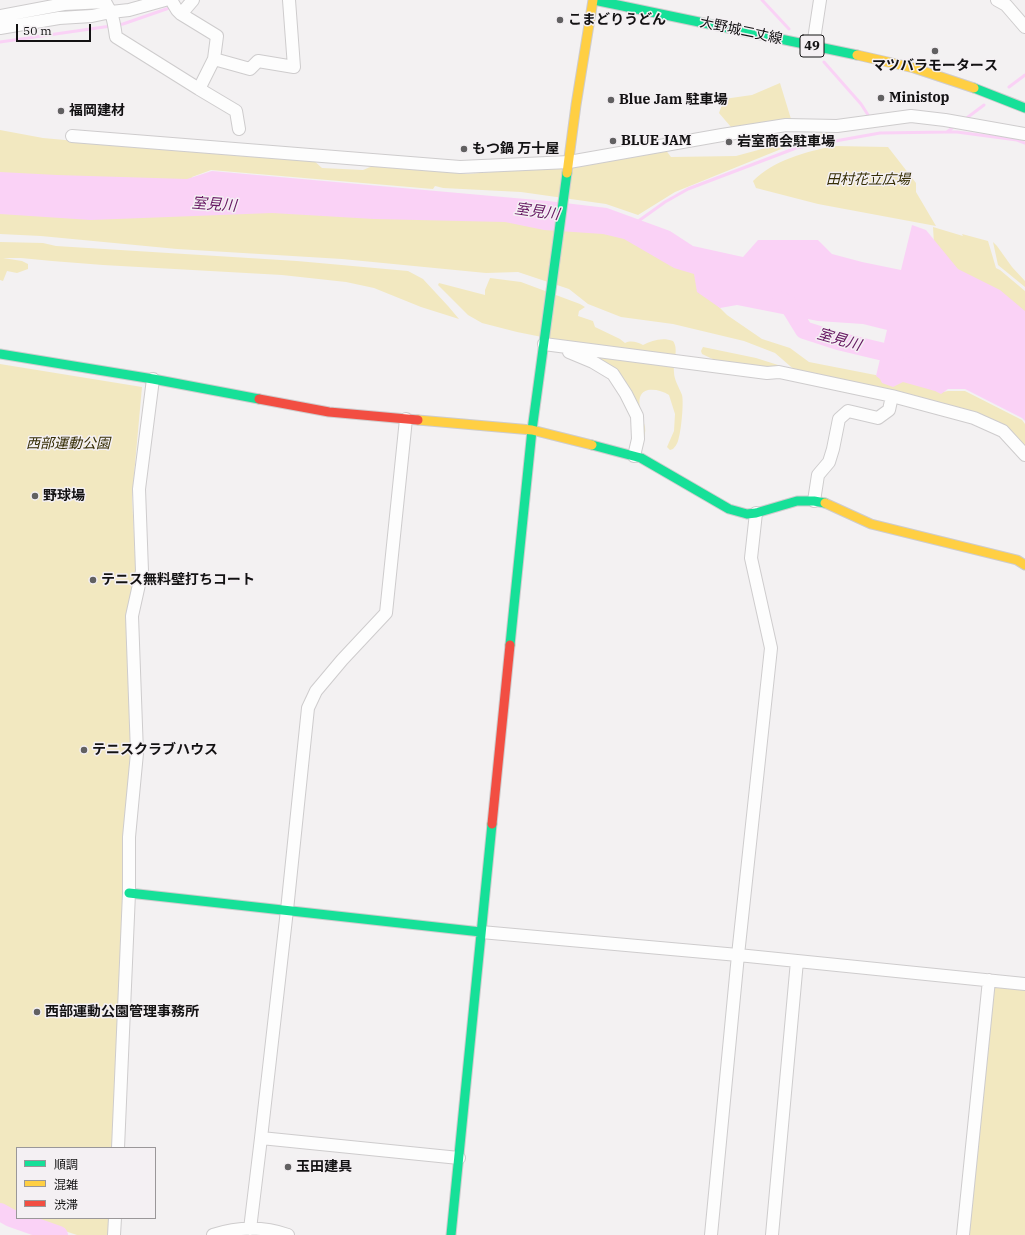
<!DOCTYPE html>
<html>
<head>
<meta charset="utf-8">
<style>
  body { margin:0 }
  #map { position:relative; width:1025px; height:1235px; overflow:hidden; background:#f3f1f2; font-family:"IBM Plex Serif","Noto Sans JP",serif }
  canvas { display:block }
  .legend { position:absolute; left:16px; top:1147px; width:140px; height:72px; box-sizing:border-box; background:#f4f0f3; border:1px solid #9a9799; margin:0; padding:5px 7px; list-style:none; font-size:12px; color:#131213 }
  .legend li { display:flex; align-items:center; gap:8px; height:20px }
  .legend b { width:20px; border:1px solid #9a9799 }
  .scale { position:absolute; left:16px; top:24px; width:75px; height:18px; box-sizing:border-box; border:2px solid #131213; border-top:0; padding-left:5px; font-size:12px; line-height:14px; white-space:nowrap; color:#131213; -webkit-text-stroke:3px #f4f0f3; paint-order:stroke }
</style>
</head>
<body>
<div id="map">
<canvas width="1025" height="1235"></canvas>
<ul class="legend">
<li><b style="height:5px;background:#16e098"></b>順調</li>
<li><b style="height:5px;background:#ffcf43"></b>混雑</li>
<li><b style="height:5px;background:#f24e42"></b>渋滞</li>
</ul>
<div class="scale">50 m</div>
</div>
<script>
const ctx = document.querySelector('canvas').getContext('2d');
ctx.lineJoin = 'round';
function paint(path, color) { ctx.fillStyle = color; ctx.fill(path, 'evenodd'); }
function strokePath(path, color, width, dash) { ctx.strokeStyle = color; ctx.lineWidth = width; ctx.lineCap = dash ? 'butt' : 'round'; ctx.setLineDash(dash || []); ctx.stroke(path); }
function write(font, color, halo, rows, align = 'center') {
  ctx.font = font + ' "IBM Plex Serif","Noto Sans JP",serif'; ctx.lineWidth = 3; ctx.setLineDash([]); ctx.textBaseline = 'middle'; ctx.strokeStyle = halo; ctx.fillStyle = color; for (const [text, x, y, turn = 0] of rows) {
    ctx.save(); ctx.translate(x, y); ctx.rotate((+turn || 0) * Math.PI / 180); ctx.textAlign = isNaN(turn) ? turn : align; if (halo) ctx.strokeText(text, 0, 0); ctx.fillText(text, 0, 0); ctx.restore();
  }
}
paint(new Path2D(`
  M 780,83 L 791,119 L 731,127 L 719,113 L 724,99 L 752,95 Z
  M 0,130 L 43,138 L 174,150 L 312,159 L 322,168 L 363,170 L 375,165 L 466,174 L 534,169 L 665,149 L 671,157 L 736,156 L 806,137 L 828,132 L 826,137 L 801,141 L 675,192 L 638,215 L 606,204 L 521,192 L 443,188 L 435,186 L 433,189 L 211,170 L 192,177 L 189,185 L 0,176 Z
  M 834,146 L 888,147 L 916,183 L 916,192 L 936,226 L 818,204 L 756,188 L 753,181 C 774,160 805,152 834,146 Z
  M 0,209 L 271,209 L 464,216 L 624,235 L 698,272 L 702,290 L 727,315 L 762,339 L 790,348 L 809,362 L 901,380 L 943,392 L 948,391 L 965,391 L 1022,420 L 1025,424 L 1025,450 L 996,425 L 797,372 L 775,353 L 744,341 L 673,324 L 621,317 L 588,304 L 569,289 L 518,272 L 486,273 L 342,259 L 177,249 L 41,236 L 0,234 Z
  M 933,227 L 963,236 L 962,234 L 988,241 L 996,268 L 1000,270 L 1025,291 L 1025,315 L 954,271 L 934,244 Z
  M 0,242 L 43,243 L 56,246 L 297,261 L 408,271 L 423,279 L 448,306 L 459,319 L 421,307 L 374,288 L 346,282 L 282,275 L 103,265 L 52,261 L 21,258 L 3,258 L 22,261 L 28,264 L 28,269 L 17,273 L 7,271 L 3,281 L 0,280 Z
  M 993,242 L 997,246 L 1012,267 L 1025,281 L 1025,287 L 998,265 Z
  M 490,278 L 521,282 L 580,304 L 585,307 L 579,311 L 578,316 L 593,321 L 595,327 L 620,339 L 625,343 C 631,340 637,342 643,345 C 652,340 663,337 673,341 C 679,349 673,362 674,372 C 674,380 679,387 682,395 C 684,403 681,433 678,441 C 677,444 675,447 673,449 L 670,450 L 667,447 L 674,431 L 675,414 L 669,395 C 663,391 655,389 648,390 C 632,394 643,416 645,427 C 646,432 644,437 643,442 L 628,394 L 583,355 L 612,348 L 602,345 L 562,341 L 517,332 L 482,323 L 468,315 L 438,285 L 439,283 L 485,295 L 485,290 Z
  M 703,347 L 756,358 L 778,365 L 781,367 L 781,370 L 719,362 L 702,354 L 701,351 Z
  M 0,364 L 142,387 L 132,497 L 136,574 L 132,757 L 113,1148 L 17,1148 L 17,1215 L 7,1210 L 0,1205 Z
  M 996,986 L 1025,989 L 1025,1235 L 967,1235 L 991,989 Z
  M 25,1218 L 110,1218 L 109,1235 L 77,1235 Z`), '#f2e8c0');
paint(new Path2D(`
  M 212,171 L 548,201 L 607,208 L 670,231 L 693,246 L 743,257 L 758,240 L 818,240 L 832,254 L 862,262 L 901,270 L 912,225 L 926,230 L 958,269 L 1000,290 L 1025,311 L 1025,421 L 1022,418 L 965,389 L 948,389 L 941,394 L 935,391 L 903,382 L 893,387 L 882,383 L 880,379 L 876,376 L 887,330 L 863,324 L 818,321 L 737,305 L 720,308 L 697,292 L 694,274 L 674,268 L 624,239 L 603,234 L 544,230 L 505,222 L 374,219 L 272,213 L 91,220 L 0,214 L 0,172 L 57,175 L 187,179 Z`), '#fad2f6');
strokePath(new Path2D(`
  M 762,0 L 789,29
  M 117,25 L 123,24 L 172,7
  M 0,42 L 111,26
  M 824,62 L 861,104 L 870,118
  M 1009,87 L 1025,75
  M 964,120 L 984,105
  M 948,132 L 957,132 L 1017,140 L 1025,143
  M 637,222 L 665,202 L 688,189 L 796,148 L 880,133 L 947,132 L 956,125`), '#fad2f6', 3);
strokePath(new Path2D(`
  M 781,300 L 788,304 L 804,330 L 838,341 L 888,353 L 906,349
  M 0,1212 L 11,1218 L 59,1235`), '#fad2f6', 18);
const street = new Path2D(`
  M 171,0 L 177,10 L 181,14 L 217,36 L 214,59 L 199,89
  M 997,0 L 1006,5 L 1025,27
  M 105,2 C 113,14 114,23 116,37 L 199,89 L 236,111 L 239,129
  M 181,14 L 193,0
  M 0,16 L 64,4 L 105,2 L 104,0
  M 0,28 L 59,18 L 92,16 L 111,12 L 129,10 L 165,0
  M 813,46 L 820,0
  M 214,59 L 250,69 L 258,61 L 294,67 L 289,0
  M 72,136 L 460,167 L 569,162 L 722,135 L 786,125 L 837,126 L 911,116 L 945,120 L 1025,134
  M 544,344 L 767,373 L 779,372 L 892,396 L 889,410 L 878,418 L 848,411 L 839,419 L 833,449 L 829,462 L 818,475 L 814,501
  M 569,352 L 593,362 L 613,374 L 626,394 L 637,416 L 638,439 L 634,456
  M 892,396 L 974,418 L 1003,431 L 1025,455
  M 406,419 L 386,613 L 342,660 L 316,691 L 308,708 L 287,910 L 261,1138 L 459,1158
  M 481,932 L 738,955 L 1025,984
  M 118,1148 L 129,893 L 129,837 L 137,753 L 132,616 L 142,571 L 139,489 L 153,379
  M 250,1229 L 261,1138
  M 114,1235 L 115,1218
  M 213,1235 C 237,1227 263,1226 288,1235
  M 711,1235 L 738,955 L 771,648 L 751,558 L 756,513
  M 772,1235 L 797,961
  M 963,1235 L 989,980`);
const fast = new Path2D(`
  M 594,0 L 857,55
  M 974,88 L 1025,108
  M 0,354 L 153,379 L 259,399
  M 592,445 L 641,458 L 729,509 L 747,514 L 756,513 L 797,501 L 814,501 L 825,503
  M 510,645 L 532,430 L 567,173
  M 129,893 L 481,932
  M 451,1235 L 492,824`);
const slow = new Path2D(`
  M 857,55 L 914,68 L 974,88
  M 567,173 L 576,105 L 593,0
  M 418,420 L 532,430 L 592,445
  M 825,503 L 871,524 L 1017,560 L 1025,565`);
const jam = new Path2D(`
  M 259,399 L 329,412 L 418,420
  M 492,824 L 510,645`);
strokePath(street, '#cecccd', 14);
strokePath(fast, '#cecccd', 11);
strokePath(slow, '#cecccd', 11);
strokePath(jam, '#cecccd', 11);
strokePath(street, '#fdfdfd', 12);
strokePath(fast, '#16e098', 9);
strokePath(slow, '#ffcf43', 9);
strokePath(jam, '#f24e42', 9);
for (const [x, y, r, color] of [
  [560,20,4,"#616061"],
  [935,51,4,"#616061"],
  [881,98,4,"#616061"],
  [611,100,4,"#616061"],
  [61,111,4,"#616061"],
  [613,141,4,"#616061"],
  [729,142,4,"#616061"],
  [464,149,4,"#616061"],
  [35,496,4,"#616061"],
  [93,580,4,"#616061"],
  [84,750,4,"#616061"],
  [37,1012,4,"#616061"],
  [288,1167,4,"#616061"]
]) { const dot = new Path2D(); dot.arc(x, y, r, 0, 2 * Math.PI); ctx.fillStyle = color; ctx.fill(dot); strokePath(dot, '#f4f0f3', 1.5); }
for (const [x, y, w] of [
  [812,46,24]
]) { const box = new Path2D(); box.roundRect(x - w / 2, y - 11, w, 22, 3); ctx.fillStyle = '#f4f0f3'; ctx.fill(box); strokePath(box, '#131213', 1); }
write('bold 13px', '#131213', null, [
  ["49",812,46]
]);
write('bold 14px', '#131213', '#f4f0f3', [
  ["こまどりうどん",568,20],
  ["マツバラモータース",935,66,"center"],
  ["Ministop",889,98],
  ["Blue Jam 駐車場",619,100],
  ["福岡建材",69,111],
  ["BLUE JAM",621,141],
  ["岩室商会駐車場",737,142],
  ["もつ鍋 万十屋",472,149],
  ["野球場",43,496],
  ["テニス無料壁打ちコート",101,580],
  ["テニスクラブハウス",92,750],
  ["西部運動公園管理事務所",45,1012],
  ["玉田建具",296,1167]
], 'left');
write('14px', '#131213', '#f4f0f3', [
  ["大野城二丈線",741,31,12]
]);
write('italic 14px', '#352d04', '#f4f0f3', [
  ["田村花立広場",868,180],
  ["西部運動公園",68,444]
]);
write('italic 15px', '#661762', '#f4f0f3', [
  ["室見川",214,205,4],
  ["室見川",537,212,8],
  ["室見川",839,340,16]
]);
</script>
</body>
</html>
